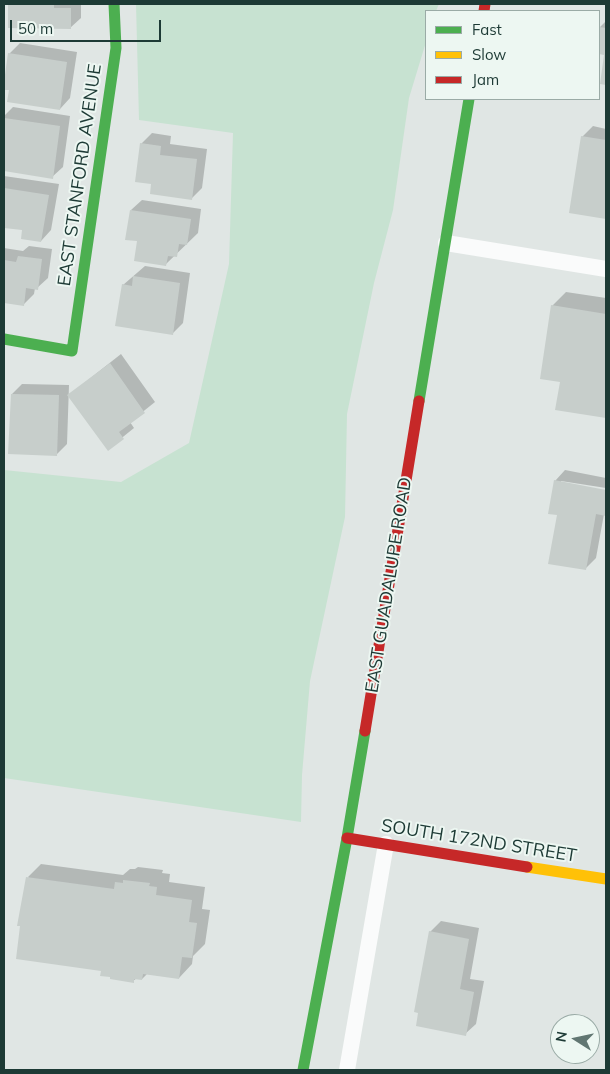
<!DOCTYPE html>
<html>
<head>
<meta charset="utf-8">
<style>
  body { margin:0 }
  #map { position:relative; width:610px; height:1074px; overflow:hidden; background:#e0e6e4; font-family:Mulish,sans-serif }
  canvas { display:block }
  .frame { position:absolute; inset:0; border:5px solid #1d3a35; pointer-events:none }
  .legend { position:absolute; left:425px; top:10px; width:175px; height:90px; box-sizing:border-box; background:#edf7f2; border:1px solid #9aaba6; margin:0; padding:6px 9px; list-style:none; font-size:15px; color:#1d3a35 }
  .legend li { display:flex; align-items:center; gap:10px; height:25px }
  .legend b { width:25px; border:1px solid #9aaba6 }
  .north { position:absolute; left:550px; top:1014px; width:50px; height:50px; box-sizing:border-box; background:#edf7f2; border:1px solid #9aaba6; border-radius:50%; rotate:280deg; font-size:14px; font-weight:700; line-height:20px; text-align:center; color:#1d3a35 }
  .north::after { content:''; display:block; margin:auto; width:18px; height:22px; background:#617672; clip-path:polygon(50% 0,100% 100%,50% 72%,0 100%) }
  .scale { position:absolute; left:10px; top:20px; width:151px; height:22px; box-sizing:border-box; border:2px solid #1d3a35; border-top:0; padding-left:6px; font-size:15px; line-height:18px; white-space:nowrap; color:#1d3a35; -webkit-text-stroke:4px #edf7f2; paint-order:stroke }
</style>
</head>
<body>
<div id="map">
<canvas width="610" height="1074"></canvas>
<div class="frame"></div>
<ul class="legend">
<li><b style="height:6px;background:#4caf50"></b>Fast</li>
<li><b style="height:6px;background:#ffc107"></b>Slow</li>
<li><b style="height:6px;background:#c62828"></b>Jam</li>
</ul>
<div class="north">N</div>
<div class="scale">50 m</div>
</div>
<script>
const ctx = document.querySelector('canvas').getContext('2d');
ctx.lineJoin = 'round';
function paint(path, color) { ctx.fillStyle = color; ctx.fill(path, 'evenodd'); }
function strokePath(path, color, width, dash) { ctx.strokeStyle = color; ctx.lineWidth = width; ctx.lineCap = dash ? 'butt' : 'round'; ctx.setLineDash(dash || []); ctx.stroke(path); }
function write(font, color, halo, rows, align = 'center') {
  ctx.font = font + ' Mulish,sans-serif'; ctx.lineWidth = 4; ctx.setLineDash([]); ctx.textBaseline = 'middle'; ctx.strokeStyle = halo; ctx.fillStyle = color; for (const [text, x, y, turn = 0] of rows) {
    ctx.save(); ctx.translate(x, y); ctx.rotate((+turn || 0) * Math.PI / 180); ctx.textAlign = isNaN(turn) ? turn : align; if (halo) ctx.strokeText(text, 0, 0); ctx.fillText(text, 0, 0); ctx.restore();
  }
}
paint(new Path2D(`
  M 136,4 L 439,4 L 436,11 L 426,11 L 426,42 L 409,98 L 393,210 L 374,283 L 347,414 L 345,517 L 310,681 L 302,775 L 301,822 L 4,778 L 4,470 L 121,482 L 189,443 L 229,264 L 233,133 L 139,120 Z`), '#c7e2d1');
paint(new Path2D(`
  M 10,4 L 81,4 L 81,18 L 70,28 L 9,27 Z
  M 606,21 L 606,84 L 602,83 L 606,54 L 599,53 L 600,27 Z
  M 20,43 L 77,52 L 70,98 L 60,109 L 10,89 L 9,54 Z
  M 13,107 L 70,116 L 63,167 L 52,177 L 4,170 L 4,116 Z
  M 593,126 L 606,129 L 606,218 L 570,212 L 582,137 Z
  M 152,133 L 171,136 L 170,144 L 207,149 L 202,188 L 192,198 L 152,183 L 141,144 Z
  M 4,176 L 59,184 L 51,230 L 41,241 L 24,229 L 4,226 Z
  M 142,200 L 201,209 L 198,233 L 166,264 L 131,210 Z
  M 29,246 L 52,249 L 48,278 L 37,288 L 35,288 L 34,294 L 23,305 L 4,302 L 4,248 L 23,251 Z
  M 145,266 L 190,273 L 183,323 L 172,334 L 123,285 Z
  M 566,292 L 606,298 L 606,416 L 557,409 L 561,381 L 552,306 Z
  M 121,354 L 155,402 L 130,422 L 134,428 L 108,449 L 69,395 Z
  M 22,384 L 69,385 L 67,444 L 56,455 L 12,394 Z
  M 565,470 L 606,478 L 606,488 L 561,481 L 561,483 L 606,491 L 606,514 L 604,514 L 596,558 L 585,569 L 558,514 L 555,481 Z
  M 41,864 L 123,875 L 130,869 L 135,869 L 138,867 L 163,870 L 162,873 L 170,874 L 169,882 L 205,887 L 202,909 L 210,910 L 205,944 L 193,956 L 192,964 L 179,978 L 147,974 L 142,979 L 137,978 L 133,981 L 111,976 L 103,970 L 28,877 Z
  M 441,921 L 479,928 L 470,979 L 484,981 L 476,1024 L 465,1034 L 430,932 Z`), '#0003');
paint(new Path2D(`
  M 8,4 L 54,4 L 54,8 L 71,8 L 71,29 L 8,28 Z
  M 599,27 L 606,28 L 606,85 L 600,84 L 604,55 L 599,54 Z
  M 8,53 L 67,62 L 60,110 L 7,102 L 9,90 L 4,90 L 4,82 Z
  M 4,118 L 60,126 L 53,179 L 4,171 Z
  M 581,136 L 606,140 L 606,219 L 569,213 Z
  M 140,143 L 161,146 L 160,155 L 197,159 L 192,200 L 150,194 L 151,184 L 135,182 Z
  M 4,188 L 49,195 L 41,242 L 21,239 L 22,230 L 4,228 Z
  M 130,210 L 191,219 L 187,245 L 179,244 L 177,257 L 168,256 L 166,266 L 134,261 L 137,241 L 125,240 Z
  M 18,256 L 42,259 L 38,290 L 26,288 L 24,306 L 4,303 L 4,260 L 16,262 Z
  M 133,276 L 180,283 L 173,335 L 115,326 L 122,284 L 132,286 Z
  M 551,305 L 606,314 L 606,418 L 555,410 L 560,382 L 540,379 Z
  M 110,363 L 145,413 L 119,432 L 124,439 L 108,451 L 67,395 Z
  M 11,394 L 59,395 L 57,456 L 8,454 Z
  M 554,480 L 606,490 L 606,516 L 596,514 L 586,570 L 548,564 L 557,515 L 548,514 Z
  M 26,877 L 114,889 L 115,882 L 123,883 L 123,880 L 150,883 L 149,886 L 157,887 L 156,895 L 192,900 L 189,922 L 197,923 L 192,958 L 182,957 L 179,979 L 143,974 L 142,980 L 134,979 L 134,983 L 110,979 L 110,977 L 100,976 L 101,971 L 16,959 L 20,926 L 17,926 Z
  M 429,931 L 469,939 L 460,989 L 474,992 L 466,1036 L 416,1026 L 418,1013 L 414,1012 Z`), '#c7cecb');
strokePath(new Path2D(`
  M 446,243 L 606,269
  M 347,1070 L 386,844`), '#fafbfb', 16);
strokePath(new Path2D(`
  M 4,339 L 72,351 L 116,48 L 114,4
  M 419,401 L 469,99
  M 303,1070 L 347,838 L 365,731`), '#4caf50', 11);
strokePath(new Path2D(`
  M 527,867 L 606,879`), '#ffc107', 11);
strokePath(new Path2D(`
  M 484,11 L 485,4
  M 365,731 L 419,401
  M 347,838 L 527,867`), '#c62828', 11);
write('18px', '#1d3a35', '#edf7f2', [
  ["EAST STANFORD AVENUE",80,175,-82],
  ["EAST GUADALUPE ROAD",389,585,-81],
  ["SOUTH 172ND STREET",479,841,9]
]);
</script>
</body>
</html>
